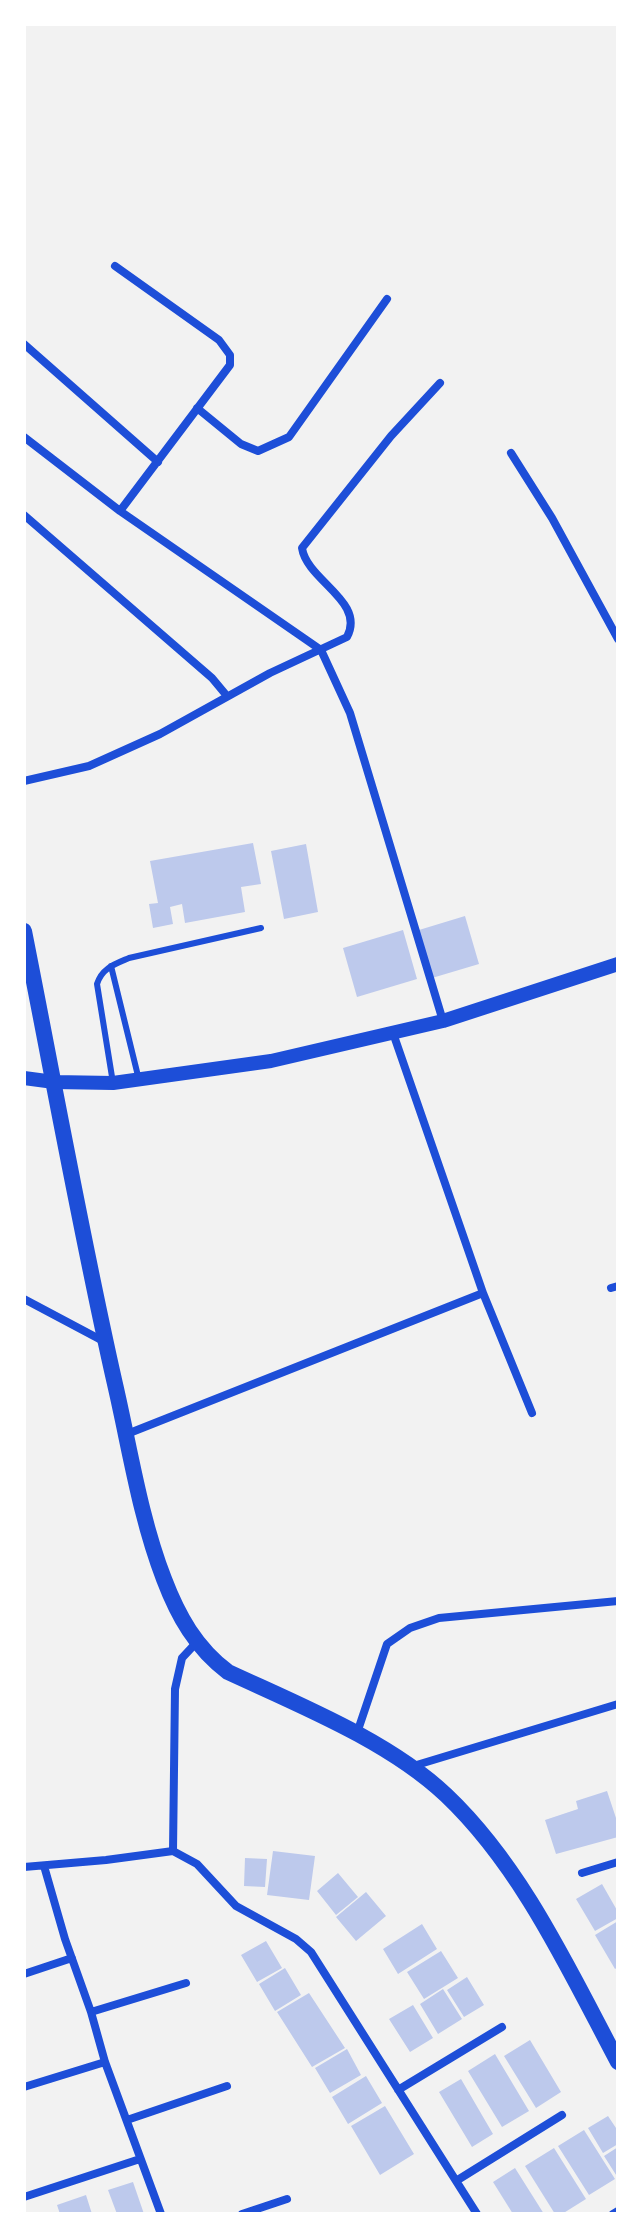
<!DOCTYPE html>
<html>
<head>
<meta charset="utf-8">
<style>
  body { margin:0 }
  #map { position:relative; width:642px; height:2238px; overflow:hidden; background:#f2f2f2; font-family:"Alegreya Sans",sans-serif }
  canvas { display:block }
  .frame { position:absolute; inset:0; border:26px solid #fff; pointer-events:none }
</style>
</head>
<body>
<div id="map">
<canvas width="642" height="2238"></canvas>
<div class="frame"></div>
</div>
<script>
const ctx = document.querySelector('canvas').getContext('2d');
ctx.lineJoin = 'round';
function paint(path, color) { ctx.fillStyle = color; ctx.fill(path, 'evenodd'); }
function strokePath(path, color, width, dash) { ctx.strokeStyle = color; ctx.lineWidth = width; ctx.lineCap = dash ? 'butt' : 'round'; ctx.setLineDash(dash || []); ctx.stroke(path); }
paint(new Path2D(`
  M 253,843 L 261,884 L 241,887 L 245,912 L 185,923 L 182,904 L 170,907 L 173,924 L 153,928 L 149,904 L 158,903 L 150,861 Z
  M 306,844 L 318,912 L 284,919 L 271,851 Z
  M 465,916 L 479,964 L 432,978 L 419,930 Z
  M 403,930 L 417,979 L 357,997 L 343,948 Z
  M 607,1791 L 618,1824 L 618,1837 L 556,1854 L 545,1820 L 578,1809 L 576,1801 Z
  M 273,1851 L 315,1856 L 309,1900 L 267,1895 Z
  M 245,1858 L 267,1859 L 265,1887 L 244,1886 Z
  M 338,1873 L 358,1897 L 336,1915 L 317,1891 Z
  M 602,1884 L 618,1912 L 618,1918 L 595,1931 L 576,1899 Z
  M 366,1892 L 386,1916 L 356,1941 L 336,1917 Z
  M 618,1921 L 618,1967 L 615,1969 L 595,1935 Z
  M 422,1924 L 437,1949 L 398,1974 L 383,1949 Z
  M 266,1941 L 282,1968 L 257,1982 L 241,1955 Z
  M 441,1951 L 458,1978 L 424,1999 L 407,1972 Z
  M 285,1968 L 301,1995 L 275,2011 L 259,1984 Z
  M 467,1977 L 484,2005 L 464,2017 L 447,1990 Z
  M 443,1989 L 462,2019 L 438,2034 L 420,2004 Z
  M 309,1993 L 345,2048 L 312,2067 L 277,2012 Z
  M 413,2005 L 433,2038 L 410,2052 L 389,2019 Z
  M 530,2040 L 561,2092 L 536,2108 L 504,2056 Z
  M 347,2049 L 361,2075 L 330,2093 L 315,2068 Z
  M 495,2054 L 529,2111 L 502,2127 L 468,2071 Z
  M 366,2076 L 382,2103 L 348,2124 L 332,2097 Z
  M 461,2079 L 493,2134 L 472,2147 L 439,2092 Z
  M 385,2106 L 414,2154 L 380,2175 L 351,2126 Z
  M 608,2116 L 618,2131 L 618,2144 L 603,2153 L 588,2128 Z
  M 584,2130 L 615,2179 L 589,2195 L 558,2146 Z
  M 618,2147 L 618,2178 L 604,2156 Z
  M 554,2148 L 586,2199 L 562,2214 L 555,2214 L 525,2166 Z
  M 515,2168 L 544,2214 L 513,2214 L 493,2182 Z
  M 133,2182 L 144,2214 L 117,2214 L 108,2190 Z
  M 86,2195 L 92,2214 L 60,2214 L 57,2205 Z`), '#bdc9ec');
strokePath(new Path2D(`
  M 111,966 L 139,1080
  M 113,1083 L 97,984 C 102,968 115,964 129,958 L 261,928`), '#1d4ed8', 6);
strokePath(new Path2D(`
  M 115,266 L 219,340 L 230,355 L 230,365 L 120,511
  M 24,344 L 158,462
  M 197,408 L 241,444 L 258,451 L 289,437 L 387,299
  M 24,437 L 120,511 L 321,650 L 350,713 L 443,1021
  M 511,453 L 552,518 L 618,639
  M 24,515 L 212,678 L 227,696
  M 24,781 L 89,766 L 160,734 L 270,673 L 347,637 C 366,601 307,581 302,548 L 391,436 L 440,383
  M 393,1033 L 483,1293 L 532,1413
  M 611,1288 L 618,1286
  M 24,1299 L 105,1342
  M 127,1434 L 483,1293
  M 357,1733 L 387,1644 L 410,1628 L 439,1618 L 618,1601
  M 410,1767 L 618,1704
  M 173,1851 L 175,1689 L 182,1658 L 196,1643
  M 44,1866 L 65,1939 L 91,2012 L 105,2062 L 161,2214
  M 24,1867 L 106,1860 L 173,1851 L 197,1864 L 236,1906 L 296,1939 L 311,1952 L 477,2214
  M 582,1873 L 618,1862
  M 24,1974 L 72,1958
  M 91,2012 L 186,1983
  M 24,2087 L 105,2062
  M 398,2090 L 502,2027
  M 127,2120 L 227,2086
  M 456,2181 L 562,2115
  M 24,2197 L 140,2159
  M 242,2214 L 287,2199
  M 613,2214 L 618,2211`), '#1d4ed8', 8);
strokePath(new Path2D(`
  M 24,1078 L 54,1082 L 113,1083 L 271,1061 L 443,1021 L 618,964`), '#1d4ed8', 14);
strokePath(new Path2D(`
  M 24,931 C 54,1082 81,1234 115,1384 C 130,1449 140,1517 164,1579 C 178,1616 196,1648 228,1672 C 299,1705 389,1741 446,1795 C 522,1867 569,1970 618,2062`), '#1d4ed8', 16);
</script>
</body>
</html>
